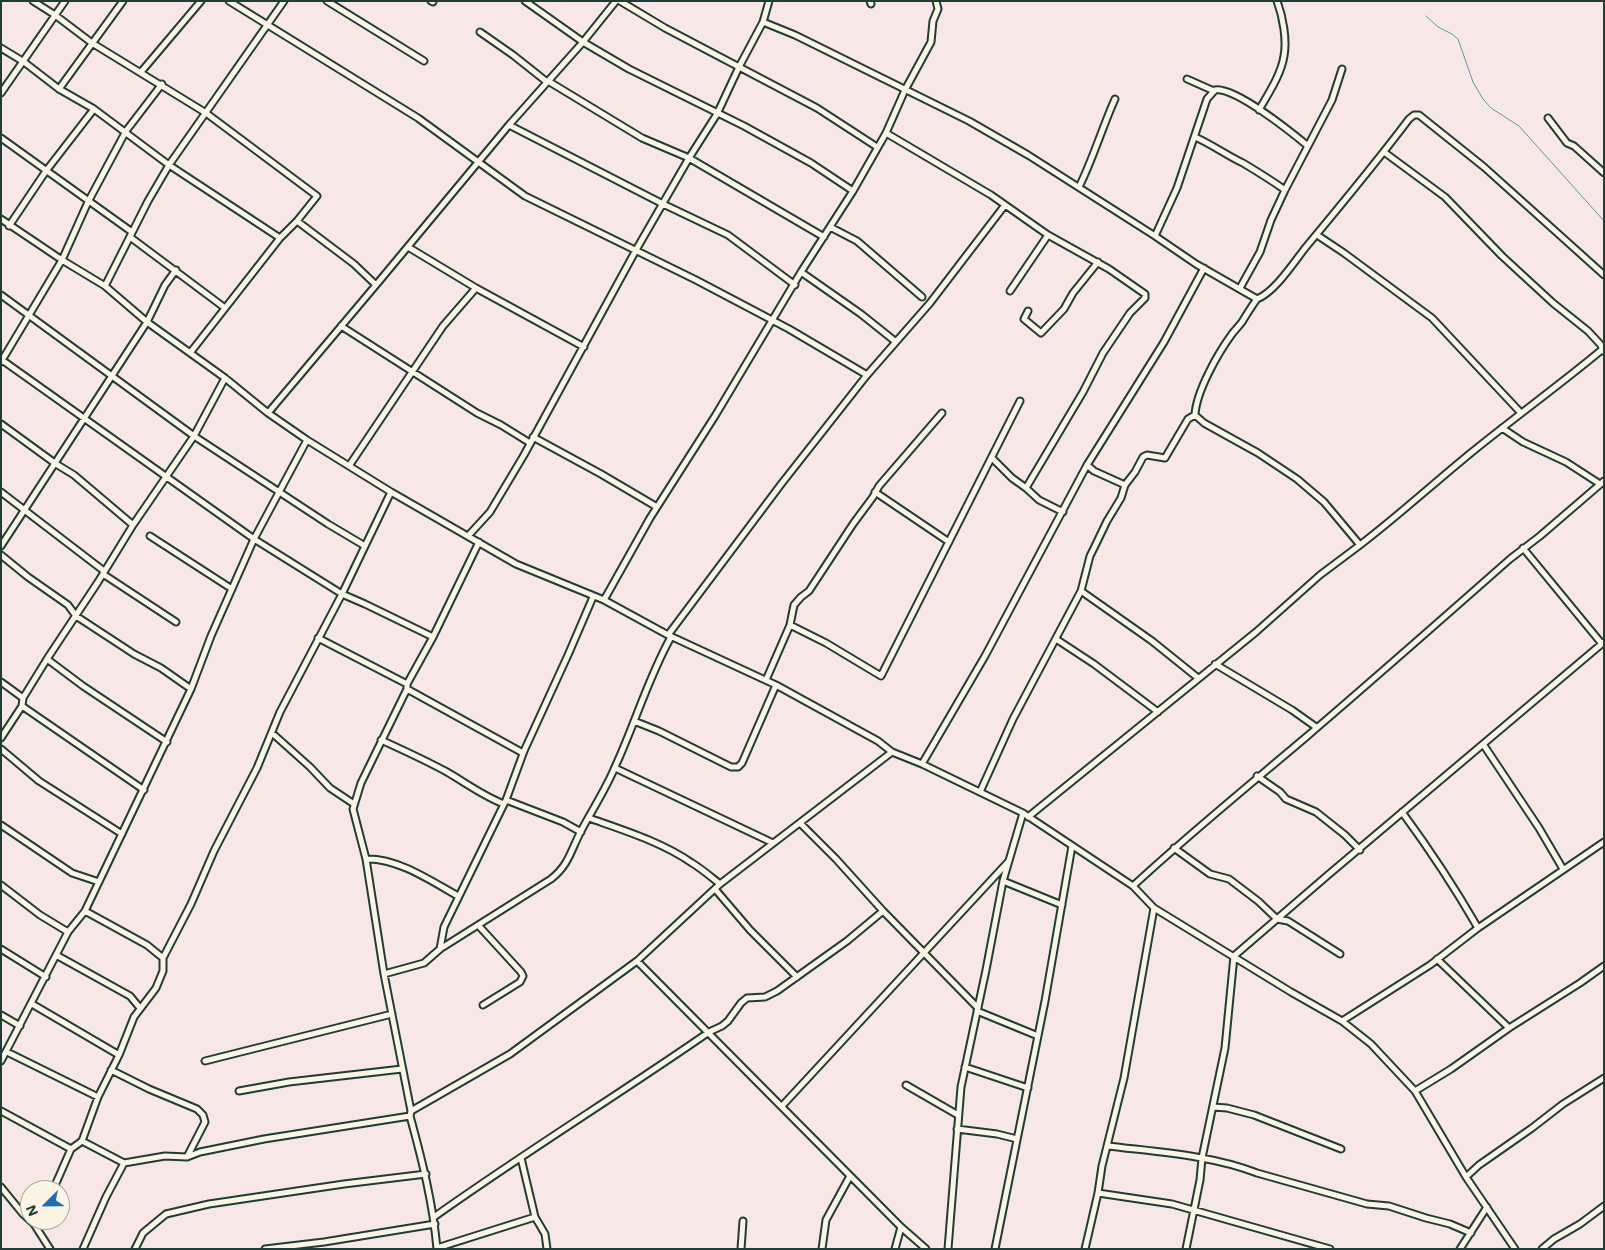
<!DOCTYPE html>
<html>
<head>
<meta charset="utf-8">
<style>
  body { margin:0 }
  #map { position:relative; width:1605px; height:1250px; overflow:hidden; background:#f8e7e7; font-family:Mali,sans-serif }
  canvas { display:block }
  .frame { position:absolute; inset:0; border:2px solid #1f3d34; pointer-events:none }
  .north { position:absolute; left:20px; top:1180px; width:50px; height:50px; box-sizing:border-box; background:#fcf5e5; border:1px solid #a4ab9e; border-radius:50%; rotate:247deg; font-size:14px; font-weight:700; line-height:20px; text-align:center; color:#1f3d34 }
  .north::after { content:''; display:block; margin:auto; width:18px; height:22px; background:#1f6fb2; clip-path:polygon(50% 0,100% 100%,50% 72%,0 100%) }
</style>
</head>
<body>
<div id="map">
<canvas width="1605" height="1250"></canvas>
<div class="frame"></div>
<div class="north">N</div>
</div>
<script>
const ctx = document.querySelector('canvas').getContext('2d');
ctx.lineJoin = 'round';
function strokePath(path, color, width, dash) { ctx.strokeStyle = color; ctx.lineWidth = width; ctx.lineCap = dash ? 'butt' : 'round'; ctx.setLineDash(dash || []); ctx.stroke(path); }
strokePath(new Path2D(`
  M 1426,16 L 1438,27 L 1452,34 L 1458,39 L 1473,82 L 1483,99 L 1491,108 L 1519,126 L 1604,221`), '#5f96a1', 1);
const street = new Path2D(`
  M 33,1 L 55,15 L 92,43 L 206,113 L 317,196 L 297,221 L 280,238 L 190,353
  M 229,1 L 418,118 L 525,196 L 696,280 L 789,329 L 867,375
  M 327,1 L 424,61
  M 431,1 L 433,2
  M 525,1 L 583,42 L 629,69 L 744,126 L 811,163 L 853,191
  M 620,1 L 665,28 L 817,108 L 877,147
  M 870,1 L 871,4
  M 763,22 L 795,35 L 969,121 L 1028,155 L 1155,236 L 1196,264 L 1257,299 C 1275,292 1294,262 1306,247 C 1341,205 1376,163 1409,119 L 1414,115 L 1419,115 L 1484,167 L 1604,275
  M 480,32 L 513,55 L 547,82
  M 1,48 L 24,62 L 59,89 L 94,109 L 169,165 L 280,238
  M 141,72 L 201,1
  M 1187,79 L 1214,91
  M 548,81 L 642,138 L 689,158 L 824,237
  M 59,89 L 123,1
  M 1,93 L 65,1
  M 1259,110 C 1268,94 1281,75 1284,56 C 1287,40 1283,17 1277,1
  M 1548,118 L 1567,143 L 1574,146 L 1604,173
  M 509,125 L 663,204 L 728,235 L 795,285
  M 886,133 L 991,195 L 1048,235 L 1109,269 L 1145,294 L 1145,298 L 1130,313 L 1103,353 L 1083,392 L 1026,488 L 1012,478 L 992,458
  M 1195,137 C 1213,145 1226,155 1243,163 C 1258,172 1271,180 1285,190
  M 1,138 L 132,232
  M 1384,152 L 1445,197 L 1502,256 L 1553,303 L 1588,331 L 1601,345 L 1603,351
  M 1079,187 C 1093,159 1102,128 1115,99
  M 1,219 L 62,260 L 105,286 L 147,322 L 225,378 L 268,413 L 307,440 L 391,492 L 516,564 L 604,600 L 668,635 L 776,685 L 878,741 L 892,752 L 922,764 L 1023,813 L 1133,886 L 1154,908 L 1291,992 L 1342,1021 L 1371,1044 L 1415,1091 L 1466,1177 L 1515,1249
  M 297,221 L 354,264 L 376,285 L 509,125 L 583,42 L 616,1
  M 9,226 L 46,171 L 94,109
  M 830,227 L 857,241 L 922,297
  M 1317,235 L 1344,253 L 1432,318 L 1521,413
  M 1155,236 L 1177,188 L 1207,99 L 1215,90 C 1235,87 1291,132 1308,146
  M 130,237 L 225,308
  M 408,247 L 476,288 L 584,347
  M 801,272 L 861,314 L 896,342
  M 105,286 L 148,201 L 169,165 L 284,1
  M 1240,288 L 1260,252 L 1271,220 L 1285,190 L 1332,100 L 1342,69
  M 1010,291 L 1048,235
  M 1,295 L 194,436 L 225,378
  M 1257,299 C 1251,307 1247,314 1242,322 C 1239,326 1235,330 1232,334 C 1218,353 1196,392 1195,415 L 1204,423 L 1258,453 L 1297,479 L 1324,502 L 1360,545 C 1398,516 1434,483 1472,452 C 1515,417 1561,384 1604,348
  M 1028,311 L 1024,319 L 1041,333 L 1064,309 L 1073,293 L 1098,262
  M 341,326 L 477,413 L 501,425 L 530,443
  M 2,360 L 254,539 L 342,594 L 365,604 L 433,637
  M 1,362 L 62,260 L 88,202 L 126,131 L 162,84
  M 268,413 L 376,285
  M 1,424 L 56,464 L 74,475 L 133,525
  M 1502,428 L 1523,442 L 1566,462 L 1600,484
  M 533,437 L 601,474 L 657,507
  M 1087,465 L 1094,471 L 1125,485
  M 349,466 L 443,326 L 476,288
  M 1026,488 L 1039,500 L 1063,512
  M 1,492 L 104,571
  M 875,492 L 949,542
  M 150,536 L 232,589
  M 468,536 L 490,512 L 524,455 L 636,250 L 689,158 L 717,114 L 739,67 L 763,22 L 769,1
  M 1,546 L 147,322 L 165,285 L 176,270
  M 1523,548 L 1602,644
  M 1,555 L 28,577 L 68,605 L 76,616 L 134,654 L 161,668 L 191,689
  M 103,574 L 176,622
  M 1081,591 L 1090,556 L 1095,546 L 1107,521 L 1121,498 L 1125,485 L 1135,472 L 1143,457 L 1147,455 L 1165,458 L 1188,419 L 1195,415
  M 604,600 L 650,518 L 715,416 L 801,272 L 853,191 L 886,133 L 905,90 L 931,42 L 933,21 L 938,9 L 936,1
  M 790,625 L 826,643 L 881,676 L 1020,401
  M 668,635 L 782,483 L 867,375 L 930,303 L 1005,205
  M 318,638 L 407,684
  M 1056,639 L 1094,664 L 1158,712
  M 47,659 L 83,686 L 167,742
  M 1215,664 L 1292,710 L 1316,727
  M 766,680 L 790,625 L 794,605 L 801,597 L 809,591 L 853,524 L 873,497 L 879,486 L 942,413
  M 1,682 L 23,698
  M 407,689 L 523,753
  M 22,706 L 144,790
  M 634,721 L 659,731 L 731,767 L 738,767 L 742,763 L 776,685
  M 272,733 L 310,767 L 330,788 L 354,804
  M 1,738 L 22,706 L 23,698 L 47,659 L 98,582 L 133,525 L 194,436 L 328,524 L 365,546
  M 381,740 C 403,750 425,760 447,772 C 466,783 483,796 504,804
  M 1483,744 L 1539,828 L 1563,869
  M 1,749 L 39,781 L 122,834
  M 922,764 L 985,656 L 1087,465 L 1164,342 L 1204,268
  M 615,768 L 773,843
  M 1257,776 L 1280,792 L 1286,799 L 1316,812 L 1345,835 L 1360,850
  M 980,792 L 1013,719 L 1081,591 L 1152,641 L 1198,678
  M 506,800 L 563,822 L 581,832
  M 1402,812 C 1430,850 1455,888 1478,928
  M 1028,817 L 1256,632 L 1320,575 L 1360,545
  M 589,818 C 623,830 662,842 692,863 C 702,869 711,877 720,884
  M 800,823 L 836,859 L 883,911 L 978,1008
  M 1,825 L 72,873 L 99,882
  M 1174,848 L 1210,874 L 1229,879 L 1258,901 L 1277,919 L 1288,921 L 1340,954
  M 366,859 C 398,858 431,881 458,896
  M 1003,881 L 1062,905
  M 1,885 L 40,915 L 68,932
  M 1133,886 C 1188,835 1247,787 1305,738 C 1374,679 1442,619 1510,559 L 1540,536 L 1604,481
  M 715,889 L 750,930 L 797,977
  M 478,925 L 521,972 L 523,976 L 520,982 L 483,1005
  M 1,949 L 46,977
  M 440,949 L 444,927 L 506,800 L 524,751 L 568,655 L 593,597
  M 56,955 L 130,996 L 140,1008
  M 163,958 L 191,904 L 214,851 L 257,768 L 280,712 L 342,594 L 391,492
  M 1437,959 L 1509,1028
  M 637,961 L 901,1227 L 926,1249
  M 384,974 L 424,963 L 440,949 L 551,879 C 569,865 571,850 581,831 C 592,810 606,789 615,767 C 635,724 648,678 671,637
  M 32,1004 L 119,1055
  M 977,1011 L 1038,1036
  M 1,1015 L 20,1026
  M 1342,1021 L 1430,965 L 1478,928 L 1604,842
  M 7,1052 L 98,1097
  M 1,1061 L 68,932 L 85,911 L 191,689 L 211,636 L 254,539 L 307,440
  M 205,1061 L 392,1014
  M 965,1067 L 1028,1088
  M 111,1070 L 149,1089 L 197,1109 L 203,1115 L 205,1122 L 187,1157
  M 906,1085 L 958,1115
  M 239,1091 L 289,1082 L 402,1069
  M 1415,1091 L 1451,1069 L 1509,1028 L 1580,983 L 1604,966
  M 782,1106 L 1008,862
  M 1213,1107 L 1227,1108 L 1254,1115 L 1341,1149
  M 1,1111 L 71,1149 L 82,1141 L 98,1097 L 119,1055 L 134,1017 L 156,988 L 163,971 L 163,958 L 147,945 L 85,911
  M 411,1111 L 510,1054 L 637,961 L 720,884 L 892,752
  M 957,1129 L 997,1134 L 1017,1139
  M 82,1141 L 124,1163 L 106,1197 L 83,1249
  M 1108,1146 C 1157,1152 1211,1155 1257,1173 L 1367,1204 L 1389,1206 L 1426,1218 L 1450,1224 L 1471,1233
  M 521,1158 L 535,1217 L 545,1234 L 547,1249
  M 124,1163 L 165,1156 L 187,1157 L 200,1152 L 264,1139 L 410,1116
  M 1466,1177 L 1479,1165 L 1532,1128 L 1563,1104 L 1604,1078
  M 1,1187 L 23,1214 L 34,1224 L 50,1249
  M 53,1190 L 71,1149
  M 1098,1193 L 1172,1204 L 1330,1249
  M 434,1217 C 524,1153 618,1095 709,1032 L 722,1026 L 728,1021 L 741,1003 L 747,998 L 765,997 L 777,991 L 847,941 L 883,911
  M 437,1248 L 535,1217
  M 135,1249 L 143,1233 L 166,1214 L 209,1204 L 344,1184 L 426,1174
  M 265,1249 L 324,1242 L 435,1224
  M 437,1249 C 433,1203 422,1160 410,1116 L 411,1111 L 384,974 L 366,859 L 353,809 L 361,783 L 407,689 L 407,684 L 433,637 L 479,542
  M 741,1249 L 743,1221
  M 822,1249 L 826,1220 L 850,1176
  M 895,1249 L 901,1227
  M 948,1249 L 961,1087 L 986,970 L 1003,881 L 1023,813
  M 995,1249 L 1045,1001 L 1072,846
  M 1085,1249 L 1098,1193 L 1102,1166 L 1124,1078 L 1154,908
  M 1186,1249 L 1200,1180 L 1202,1158 L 1225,1048 L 1234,956 L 1328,875 L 1604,642
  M 1460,1249 L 1487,1207
  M 1542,1249 L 1554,1239 L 1580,1224 L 1604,1206`);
strokePath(street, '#1f3d34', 9);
strokePath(street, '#fcf5e5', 5);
</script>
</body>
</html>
